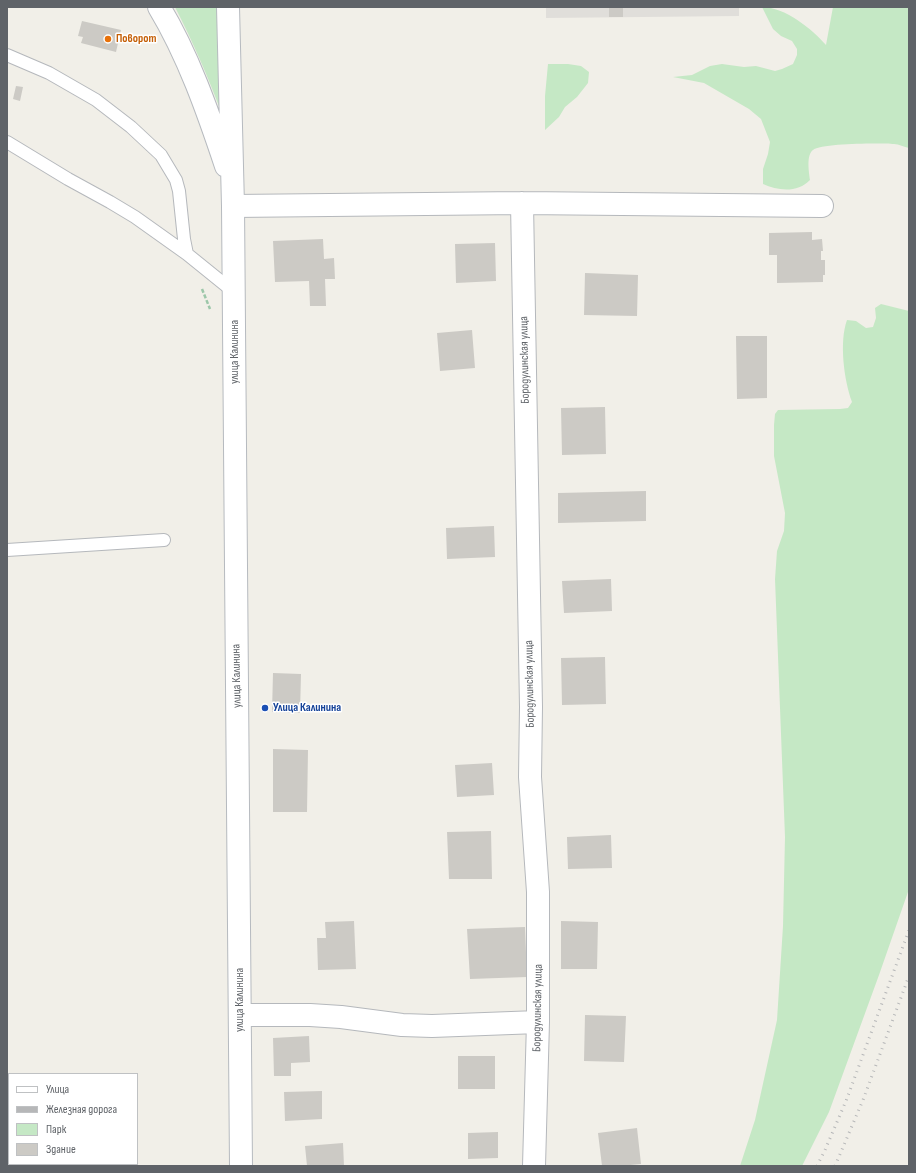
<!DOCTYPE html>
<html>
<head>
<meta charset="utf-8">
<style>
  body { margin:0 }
  #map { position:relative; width:916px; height:1173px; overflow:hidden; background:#f1efe8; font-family:"Sofia Sans Condensed",sans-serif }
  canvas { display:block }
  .frame { position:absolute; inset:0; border:8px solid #5f6368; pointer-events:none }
  .legend { position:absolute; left:8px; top:1073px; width:130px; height:92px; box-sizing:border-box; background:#fff; border:1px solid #bfc1c3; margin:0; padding:5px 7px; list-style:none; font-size:12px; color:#5f6368 }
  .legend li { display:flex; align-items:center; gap:8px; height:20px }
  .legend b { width:20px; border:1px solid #bfc1c3 }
</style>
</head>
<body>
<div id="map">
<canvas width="916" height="1173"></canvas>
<div class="frame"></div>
<ul class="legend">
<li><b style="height:5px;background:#fff"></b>Улица</li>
<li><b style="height:5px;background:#b6b7b8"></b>Железная дорога</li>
<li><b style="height:11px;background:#c5e8c5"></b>Парк</li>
<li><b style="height:11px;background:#cccac5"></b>Здание</li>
</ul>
</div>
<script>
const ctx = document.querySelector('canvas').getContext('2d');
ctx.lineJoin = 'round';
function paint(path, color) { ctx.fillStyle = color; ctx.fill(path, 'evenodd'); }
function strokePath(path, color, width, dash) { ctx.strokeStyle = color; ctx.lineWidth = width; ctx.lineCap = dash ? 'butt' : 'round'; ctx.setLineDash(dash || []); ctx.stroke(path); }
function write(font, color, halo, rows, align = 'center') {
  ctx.font = font + ' "Sofia Sans Condensed",sans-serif'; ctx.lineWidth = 3; ctx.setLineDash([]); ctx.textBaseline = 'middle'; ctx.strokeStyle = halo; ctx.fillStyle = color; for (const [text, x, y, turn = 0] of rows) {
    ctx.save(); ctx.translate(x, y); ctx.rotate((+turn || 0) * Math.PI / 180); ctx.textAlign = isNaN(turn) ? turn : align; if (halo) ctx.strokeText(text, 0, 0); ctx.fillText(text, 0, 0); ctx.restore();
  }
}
paint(new Path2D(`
  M 546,7 L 739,7 L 739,16 L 546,18 Z`), '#e0deda');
paint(new Path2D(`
  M 175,7 L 219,7 L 222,114 C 208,77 193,42 175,7 Z
  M 762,7 C 785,7 812,29 826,45 L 833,7 L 909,7 L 909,148 C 904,147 899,144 894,144 C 881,143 822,143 813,150 C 806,155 809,172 810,180 C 798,193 778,191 763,184 L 763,169 L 768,154 L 770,142 L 761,119 L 749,109 L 704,83 L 673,77 L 692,75 L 710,66 L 722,64 L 744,67 L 756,66 L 775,71 L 782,69 L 793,64 L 797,55 L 797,49 L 792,41 L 781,36 L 773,29 Z
  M 548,64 L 568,64 L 581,66 L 589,72 L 588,83 L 577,97 L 565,107 L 559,117 L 545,130 L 545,96 Z
  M 881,304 L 909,311 L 909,889 L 879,975 L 829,1112 L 802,1166 L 740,1166 L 755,1120 L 777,1020 L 783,926 L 785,837 L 775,579 L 777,551 L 784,531 L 785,513 L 774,456 L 774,425 L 775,414 L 778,410 L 840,409 L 848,408 L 852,402 C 844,380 839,342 847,320 L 856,321 L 866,328 L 873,327 L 876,318 L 875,308 Z`), '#c5e8c5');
paint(new Path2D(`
  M 623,7 L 623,17 L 609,17 L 609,8 Z
  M 82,21 L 121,30 L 116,52 L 81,43 L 83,37 L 78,36 Z
  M 16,86 L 23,87 L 20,101 L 13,99 Z
  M 812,232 L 812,240 L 822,239 L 823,251 L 821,251 L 821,260 L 825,260 L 825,275 L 823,275 L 823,282 L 777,283 L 777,255 L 769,255 L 769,233 Z
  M 323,239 L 324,259 L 334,258 L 335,279 L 325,279 L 326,306 L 310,306 L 309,281 L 275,282 L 273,241 Z
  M 495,243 L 496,281 L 456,283 L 455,244 Z
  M 585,273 L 638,275 L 637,316 L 584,315 Z
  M 472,330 L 475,368 L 440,371 L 437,333 Z
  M 736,336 L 767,336 L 767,398 L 737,399 Z
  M 605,407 L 606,454 L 562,455 L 561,408 Z
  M 646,491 L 646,521 L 558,523 L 558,493 Z
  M 494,526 L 495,557 L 447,559 L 446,528 Z
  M 611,579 L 612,611 L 564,613 L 562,581 Z
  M 605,657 L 606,704 L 562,705 L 561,658 Z
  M 273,673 L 301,674 L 300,713 L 272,712 Z
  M 273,749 L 308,750 L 307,812 L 273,812 Z
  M 492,763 L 494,795 L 457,797 L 455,765 Z
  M 491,831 L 492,879 L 449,879 L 447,832 Z
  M 611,835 L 612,868 L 568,869 L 567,837 Z
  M 354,921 L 356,969 L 318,970 L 317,938 L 326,938 L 325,922 Z
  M 561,921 L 598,922 L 597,969 L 561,969 Z
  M 525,927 L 527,977 L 470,979 L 467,929 Z
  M 585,1015 L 626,1016 L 624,1062 L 584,1061 Z
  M 309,1036 L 310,1062 L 291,1063 L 291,1076 L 274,1076 L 273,1038 Z
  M 458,1056 L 495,1056 L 495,1089 L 458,1089 Z
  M 322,1091 L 322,1119 L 285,1121 L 284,1092 Z
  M 637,1128 L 641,1164 L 620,1166 L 602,1166 L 598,1133 Z
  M 498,1132 L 498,1158 L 468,1159 L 468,1133 Z
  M 343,1143 L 344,1166 L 307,1166 L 305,1146 Z`), '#cccac5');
const service = new Path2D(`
  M 7,55 L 49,73 L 96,100 L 131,127 L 161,155 L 176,180 L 179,191 L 184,239 L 187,254
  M 7,142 L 68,179 L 110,202 L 135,217 L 187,254 L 234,292
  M 7,550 L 164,540`);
const minor = new Path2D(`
  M 522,203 L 531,707 L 530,777 L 538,892 L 538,1022 L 534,1166
  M 233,206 L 522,203 L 822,206
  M 240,1015 L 310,1015 L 341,1017 L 402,1025 L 432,1026 L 538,1022`);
const secondary = new Path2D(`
  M 159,7 C 188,55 208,112 226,166
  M 228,7 L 233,206 L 241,1166`);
strokePath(service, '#b5b8bc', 14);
strokePath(minor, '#b5b8bc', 24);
strokePath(secondary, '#b6babf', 24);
strokePath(new Path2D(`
  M 202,289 L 210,309`), '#9cc7a9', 2.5, [4, 2]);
strokePath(service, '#fff', 12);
strokePath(minor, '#fff', 22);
strokePath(secondary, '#fff', 22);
strokePath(new Path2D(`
  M 817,1166 L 825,1150 L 846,1101 L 909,930
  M 835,1166 L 863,1100 L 909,976`), '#b6b7b8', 3, [1, 5]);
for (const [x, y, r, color] of [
  [108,39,4,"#e8710a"],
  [265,708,4,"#1a4fb4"]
]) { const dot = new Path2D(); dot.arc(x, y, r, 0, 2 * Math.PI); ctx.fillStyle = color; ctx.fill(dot); strokePath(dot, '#fff', 1.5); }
write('bold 12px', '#c56008', '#fff', [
  ["Поворот",116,39]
], 'left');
write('12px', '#5f6368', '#fff', [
  ["улица Калинина",235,352,-90],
  ["Бородулинская улица",525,360,-91],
  ["улица Калинина",237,676,-91],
  ["Бородулинская улица",530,684,-91],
  ["улица Калинина",240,1000,-90],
  ["Бородулинская улица",538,1008,-89]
]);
write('bold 12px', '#164399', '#fff', [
  ["Улица Калинина",273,708]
], 'left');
</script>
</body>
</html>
